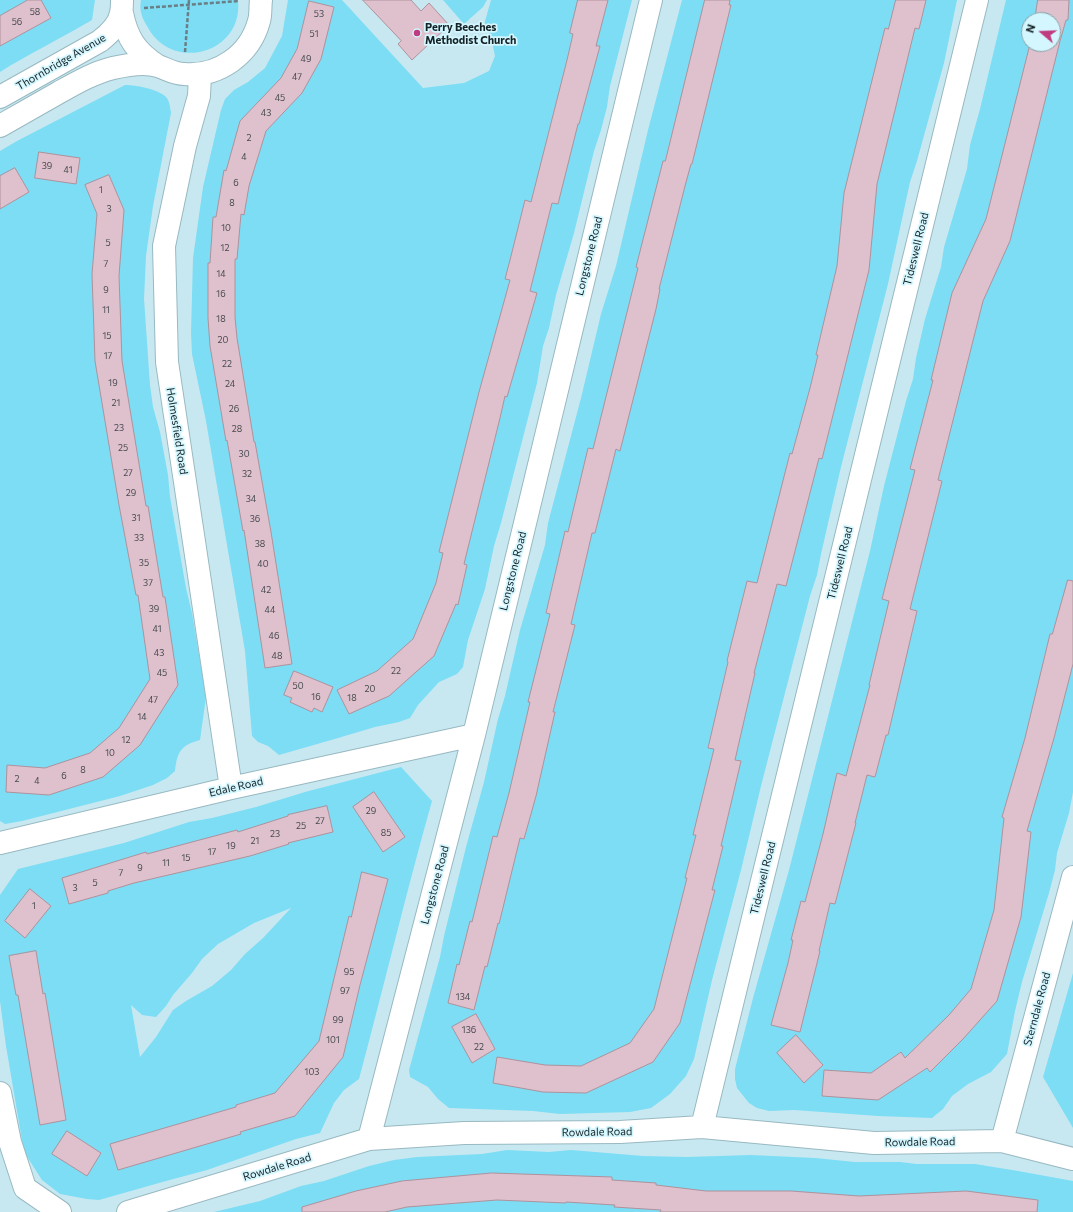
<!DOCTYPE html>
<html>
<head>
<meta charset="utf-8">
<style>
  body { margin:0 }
  #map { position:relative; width:1073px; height:1212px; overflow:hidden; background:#c7e8f1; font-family:Commissioner,sans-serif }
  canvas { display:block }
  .north { position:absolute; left:1021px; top:12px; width:40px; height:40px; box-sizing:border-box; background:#d4f6fe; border:1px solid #88a2a8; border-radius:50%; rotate:289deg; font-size:11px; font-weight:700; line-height:16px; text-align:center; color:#162326 }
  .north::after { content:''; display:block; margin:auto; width:14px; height:18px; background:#c03c81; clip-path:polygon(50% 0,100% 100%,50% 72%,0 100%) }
</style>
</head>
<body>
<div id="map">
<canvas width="1073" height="1212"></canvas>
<div class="north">N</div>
</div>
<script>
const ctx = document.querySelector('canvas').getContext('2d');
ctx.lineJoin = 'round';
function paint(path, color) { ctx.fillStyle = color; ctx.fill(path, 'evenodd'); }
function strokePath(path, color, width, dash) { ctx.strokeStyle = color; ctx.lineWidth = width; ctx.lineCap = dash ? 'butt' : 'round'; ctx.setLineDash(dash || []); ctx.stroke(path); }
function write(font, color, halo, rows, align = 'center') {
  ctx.font = font + ' Commissioner,sans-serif'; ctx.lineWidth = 3.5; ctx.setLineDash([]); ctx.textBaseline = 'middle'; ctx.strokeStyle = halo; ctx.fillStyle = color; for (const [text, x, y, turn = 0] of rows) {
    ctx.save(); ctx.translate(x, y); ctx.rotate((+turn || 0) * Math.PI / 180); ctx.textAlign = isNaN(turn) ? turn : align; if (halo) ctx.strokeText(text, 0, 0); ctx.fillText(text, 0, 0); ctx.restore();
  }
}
paint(new Path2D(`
  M 0,0 L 95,0 L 92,20 C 62,38 30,53 0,72 Z
  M 141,0 L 238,0 C 244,53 172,74 147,26 C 142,18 139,10 141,0 Z
  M 288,0 L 342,0 L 423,88 L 464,83 L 489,71 L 495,56 L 491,37 L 484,25 L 491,0 L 632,0 L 610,86 L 607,107 L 601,130 L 594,151 L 574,233 L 556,295 L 549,328 L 543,346 L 537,383 L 501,523 L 494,546 L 485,589 L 468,640 L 463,667 L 457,674 L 439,682 L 418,705 L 410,718 L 399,722 L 375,727 L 338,738 L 279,755 L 268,746 L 258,742 L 252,736 L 245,651 L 206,421 L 192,354 L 191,333 L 193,258 L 203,187 L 221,110 L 225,99 L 234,90 L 248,82 L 265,68 L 282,36 Z
  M 443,0 L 487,0 L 483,7 L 464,24 Z
  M 682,0 L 957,0 L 944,63 L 917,161 L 910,182 L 888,284 L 841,467 L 821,554 L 817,575 L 810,596 L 761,786 L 741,870 L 712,980 L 694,1059 L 686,1076 L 670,1094 L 651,1108 L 630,1112 L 560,1114 L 533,1111 L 449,1108 L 438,1099 L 428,1087 L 410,1077 L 409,1070 L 440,957 L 444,936 L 466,847 L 484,782 L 498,719 L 505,696 L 520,630 L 545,545 L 548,523 L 581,398 L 601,314 L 616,266 L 648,130 Z
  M 1006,0 L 1073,0 L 1073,792 L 1069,813 L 1057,853 L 1055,870 L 1049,893 L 1022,982 L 1015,1011 L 1007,1054 L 991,1072 L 968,1084 L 952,1096 L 943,1109 L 932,1118 L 878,1116 L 794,1110 L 769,1111 L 757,1108 L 749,1103 L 737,1088 L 735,1079 L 735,1069 L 753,998 L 789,870 L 870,551 L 884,486 L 906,401 L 913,379 L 916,358 L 925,319 L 941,267 L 944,247 L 967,169 L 970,145 L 980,109 ZM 1029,20 L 1053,20 L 1053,44 L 1029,44 Z
  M 125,85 C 136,85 159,89 167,98 C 170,103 170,108 171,113 L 153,206 L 146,256 L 144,299 L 150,385 L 153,407 L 160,432 L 168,475 L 170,497 L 186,588 L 192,613 L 206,697 L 200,740 C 181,745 177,752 175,771 L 167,778 L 153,785 L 120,796 L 22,821 L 5,824 L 0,821 L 0,151 L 17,141 Z
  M 401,767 L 432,801 C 406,893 384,986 359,1079 L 344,1090 L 334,1103 L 320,1133 L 296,1139 L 207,1170 L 166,1181 L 99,1200 L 87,1199 L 60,1194 L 42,1180 L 24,1152 L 6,1046 L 0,1001 L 0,895 L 18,869 L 124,843 L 189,822 L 212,818 L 256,807 L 305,792 ZM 291,908 L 263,938 L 245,954 L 231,970 L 212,986 L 186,1001 L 173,1010 L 156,1037 L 140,1057 L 131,1005 L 142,1015 L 156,1017 L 166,1006 L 173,995 L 192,973 L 202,959 L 218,944 L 254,923 Z
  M 1073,973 L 1073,1128 L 1043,1077 Z
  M 507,1150 L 549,1152 L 571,1150 L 643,1156 L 687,1157 L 751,1155 L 815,1158 L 855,1162 L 900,1162 L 917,1164 L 975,1164 L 1018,1171 L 1073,1181 L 1073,1212 L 214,1212 L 260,1201 L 301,1186 L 324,1181 L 369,1166 L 394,1160 L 417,1157 L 482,1154 Z`), '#7cddf4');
const building = new Path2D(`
  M 28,0 L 41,0 L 51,18 L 0,46 L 0,16 Z
  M 363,0 L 411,0 L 421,11 L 429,3 L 449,25 L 412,60 L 398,44 L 401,41 Z
  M 578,0 L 608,0 L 596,46 L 600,46 L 579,124 L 578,124 L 558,204 L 552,203 L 530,291 L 537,293 L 507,397 L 505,396 L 500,418 L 464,564 L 467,565 L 458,605 L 456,604 L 434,656 L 389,696 L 349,714 L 337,690 L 377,671 L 413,639 L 436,583 L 443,553 L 439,552 L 479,392 L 510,280 L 505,279 L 510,260 L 525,200 L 531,202 L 567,60 L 573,34 L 570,33 Z
  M 705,0 L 730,0 L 729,5 L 731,5 L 692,164 L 691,164 L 685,186 L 659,289 L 660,289 L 656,309 L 620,451 L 616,449 L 595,533 L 592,533 L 571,624 L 575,625 L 553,712 L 555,712 L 536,796 L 524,839 L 520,838 L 499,924 L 498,923 L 487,967 L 485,966 L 474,1010 L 448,1003 L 457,964 L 459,965 L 470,921 L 472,922 L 493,836 L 497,837 L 509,793 L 530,702 L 528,702 L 550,614 L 546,613 L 565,531 L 568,532 L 588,448 L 593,449 L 638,268 L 636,267 L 663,161 L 665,161 Z
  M 896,0 L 926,0 L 919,29 L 915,28 L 877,184 L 869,270 L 833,415 L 822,459 L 819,458 L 786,586 L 777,584 L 754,673 L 755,673 L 735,760 L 741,761 L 721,846 L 723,846 L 712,890 L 715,890 L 680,1023 L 653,1062 L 586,1093 L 543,1092 L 493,1083 L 497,1057 L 545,1065 L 581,1066 L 630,1043 L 654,1009 L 687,878 L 685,878 L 696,835 L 693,835 L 714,749 L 708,748 L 728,662 L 727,661 L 747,581 L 757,583 L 790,453 L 792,454 L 810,388 L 818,355 L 816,355 L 837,266 L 844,193 L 885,28 L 888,29 Z
  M 1038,0 L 1069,0 L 1068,20 L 1066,20 L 1060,41 L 1010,241 L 983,301 L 938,480 L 942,481 L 910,609 L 917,611 L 888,735 L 886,735 L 875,777 L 867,775 L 855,823 L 856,823 L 835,904 L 830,903 L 819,951 L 820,951 L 800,1032 L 771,1025 L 788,963 L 793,940 L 791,940 L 801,901 L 805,902 L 823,834 L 837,773 L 846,776 L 870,685 L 869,685 L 889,601 L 882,599 L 915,470 L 910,469 L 933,380 L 931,380 L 952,293 L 986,219 L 1030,44 L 1053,44 L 1053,20 L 1035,20 Z
  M 309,1 L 334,7 L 321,59 L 302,93 L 266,131 L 249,186 L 244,215 L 241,214 L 237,259 L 235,259 L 235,317 L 237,338 L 254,442 L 255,442 L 271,532 L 292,664 L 265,668 L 244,530 L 243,531 L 227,440 L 226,441 L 210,346 L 208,318 L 208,263 L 210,263 L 213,217 L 216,217 L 224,170 L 226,171 L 240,121 L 281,78 L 297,49 Z
  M 39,152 L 80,158 L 76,184 L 35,178 Z
  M 15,168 L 29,192 L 0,209 L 0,176 Z
  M 109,175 L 124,210 L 119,276 L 122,361 L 146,506 L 148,506 L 163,597 L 165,597 L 178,685 L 140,745 L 103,777 L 49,795 L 6,792 L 7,765 L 45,768 L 90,753 L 119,728 L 150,679 L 138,595 L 136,595 L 119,505 L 95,361 L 92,274 L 97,214 L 85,185 Z
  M 1068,580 L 1073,581 L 1073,664 L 1054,738 L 1027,831 L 1031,832 L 1021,917 L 997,1001 L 963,1039 L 930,1072 L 927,1068 L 878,1100 L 822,1096 L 824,1070 L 871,1073 L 901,1052 L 905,1058 L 949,1015 L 971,989 L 994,910 L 1004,818 L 1002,817 L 1025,738 L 1050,634 L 1052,634 Z
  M 294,671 L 333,687 L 322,712 L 314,708 L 312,712 L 290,702 L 292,698 L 284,695 Z
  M 374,792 L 405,837 L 383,852 L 353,807 Z
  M 327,806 L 333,832 L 288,843 L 289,844 L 250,856 L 134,883 L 108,891 L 108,893 L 69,904 L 62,878 L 146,852 L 147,854 L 237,830 L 238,832 L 288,816 L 288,815 Z
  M 362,872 L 388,879 L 360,985 L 343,1057 L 295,1116 L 240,1132 L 241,1134 L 118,1170 L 110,1144 L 236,1107 L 236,1105 L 275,1093 L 319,1041 L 349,916 L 351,917 Z
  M 30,889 L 51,906 L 25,938 L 5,921 Z
  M 36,951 L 43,994 L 45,993 L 66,1120 L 40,1125 L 18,995 L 16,995 L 9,956 Z
  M 476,1014 L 495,1049 L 472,1063 L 452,1027 Z
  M 796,1035 L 823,1065 L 804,1083 L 777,1053 Z
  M 67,1131 L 101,1153 L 87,1176 L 52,1154 Z
  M 492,1173 L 612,1177 L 612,1180 L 656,1183 L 656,1185 L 706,1191 L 791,1191 L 859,1196 L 966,1191 L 1038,1200 L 1037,1212 L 660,1212 L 661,1210 L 614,1207 L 615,1205 L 566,1202 L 566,1203 L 497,1200 L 407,1207 L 385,1212 L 302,1212 L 302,1207 L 356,1191 L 402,1181 Z`);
paint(building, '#dec1cc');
strokePath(building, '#ae929d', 1);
const minor = new Path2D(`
  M 122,13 C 127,38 136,52 158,66
  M 200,74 L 199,96 L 185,146 L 164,246 L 167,362 L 231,788
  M 0,97 L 100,41 C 109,34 119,25 121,13 C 122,9 122,4 122,0
  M 0,126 C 19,115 39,104 58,93 C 76,83 93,73 113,68 C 126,65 146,62 158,66 C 167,69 174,74 184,74 C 218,77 250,55 259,21 C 261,15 260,7 261,0
  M 0,843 L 231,788 L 474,735
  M 0,1093 L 10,1142 L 25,1188 L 60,1212
  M 702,1127 L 977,0
  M 369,1139 L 474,735 L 651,0
  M 1002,1141 L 1073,877
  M 128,1212 L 369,1139 L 464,1133 L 620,1132 L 702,1127 L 874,1143 L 1002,1141 L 1073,1159`);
strokePath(minor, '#98b9c1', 24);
strokePath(new Path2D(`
  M 144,8 L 239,1
  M 185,52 L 189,0`), '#697f85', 2.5, [4, 2]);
strokePath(minor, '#fff', 22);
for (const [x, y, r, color] of [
  [417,33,4,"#c03c81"]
]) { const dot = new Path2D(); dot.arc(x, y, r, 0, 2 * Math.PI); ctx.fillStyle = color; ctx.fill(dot); strokePath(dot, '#d4f6fe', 1.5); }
write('9px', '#484a50', null, [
  ["58",35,12],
  ["53",319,14],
  ["56",17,22],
  ["51",314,34],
  ["49",306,59],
  ["47",297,77],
  ["45",280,98],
  ["43",266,113],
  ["2",249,138],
  ["4",244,157],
  ["39",47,166],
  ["41",68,170],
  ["6",236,183],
  ["1",101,190],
  ["8",232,203],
  ["3",109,209],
  ["10",226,228],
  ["5",108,243],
  ["12",225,248],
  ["7",106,264],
  ["14",221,274],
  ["9",106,290],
  ["16",221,294],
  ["11",106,310],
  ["18",221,319],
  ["15",107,336],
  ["20",223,340],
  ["17",108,356],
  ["22",227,364],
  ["19",113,383],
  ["24",230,384],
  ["21",116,403],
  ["26",234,409],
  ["23",119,428],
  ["28",237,429],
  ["25",123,448],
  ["30",244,454],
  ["27",128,473],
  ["32",247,474],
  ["29",131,493],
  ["34",251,499],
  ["31",136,518],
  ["36",255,519],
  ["33",139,538],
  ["38",260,544],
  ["35",144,563],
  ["40",263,564],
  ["37",148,583],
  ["42",266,590],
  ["39",154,609],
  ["44",270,610],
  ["41",157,629],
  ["46",274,636],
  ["43",159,653],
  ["48",277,656],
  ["22",396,671],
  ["45",162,673],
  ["50",298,686],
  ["20",370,689],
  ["16",316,697],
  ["18",352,698],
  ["47",153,700],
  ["14",142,717],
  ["12",126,740],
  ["10",110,753],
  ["8",83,770],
  ["6",64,776],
  ["2",17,779],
  ["4",37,781],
  ["29",371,811],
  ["27",320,821],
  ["25",301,826],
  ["85",386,833],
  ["23",275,834],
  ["21",255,841],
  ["19",231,846],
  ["17",212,852],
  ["15",186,858],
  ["11",166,863],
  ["9",140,868],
  ["7",121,873],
  ["5",95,883],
  ["3",75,888],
  ["1",34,906],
  ["95",349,972],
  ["97",345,991],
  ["134",463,997],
  ["99",338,1020],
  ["136",469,1030],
  ["101",333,1040],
  ["22",479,1047],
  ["103",312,1072]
]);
write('bold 11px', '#162326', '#d4f6fe', [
  ["Perry Beeches",425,27],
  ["Methodist Church",425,40]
], 'left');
write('11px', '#162326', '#d4f6fe', [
  ["Thornbridge Avenue",61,62,-30],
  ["Tideswell Road",916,249,-76],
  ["Longstone Road",589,256,-76],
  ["Holmesfield Road",177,431,81],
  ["Tideswell Road",840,563,-76],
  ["Longstone Road",513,571,-76],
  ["Edale Road",236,787,-13],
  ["Tideswell Road",763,878,-76],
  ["Longstone Road",435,885,-75],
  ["Sterndale Road",1037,1009,-75],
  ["Rowdale Road",597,1132,-1],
  ["Rowdale Road",920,1142,-1],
  ["Rowdale Road",277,1167,-17]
]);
</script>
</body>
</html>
